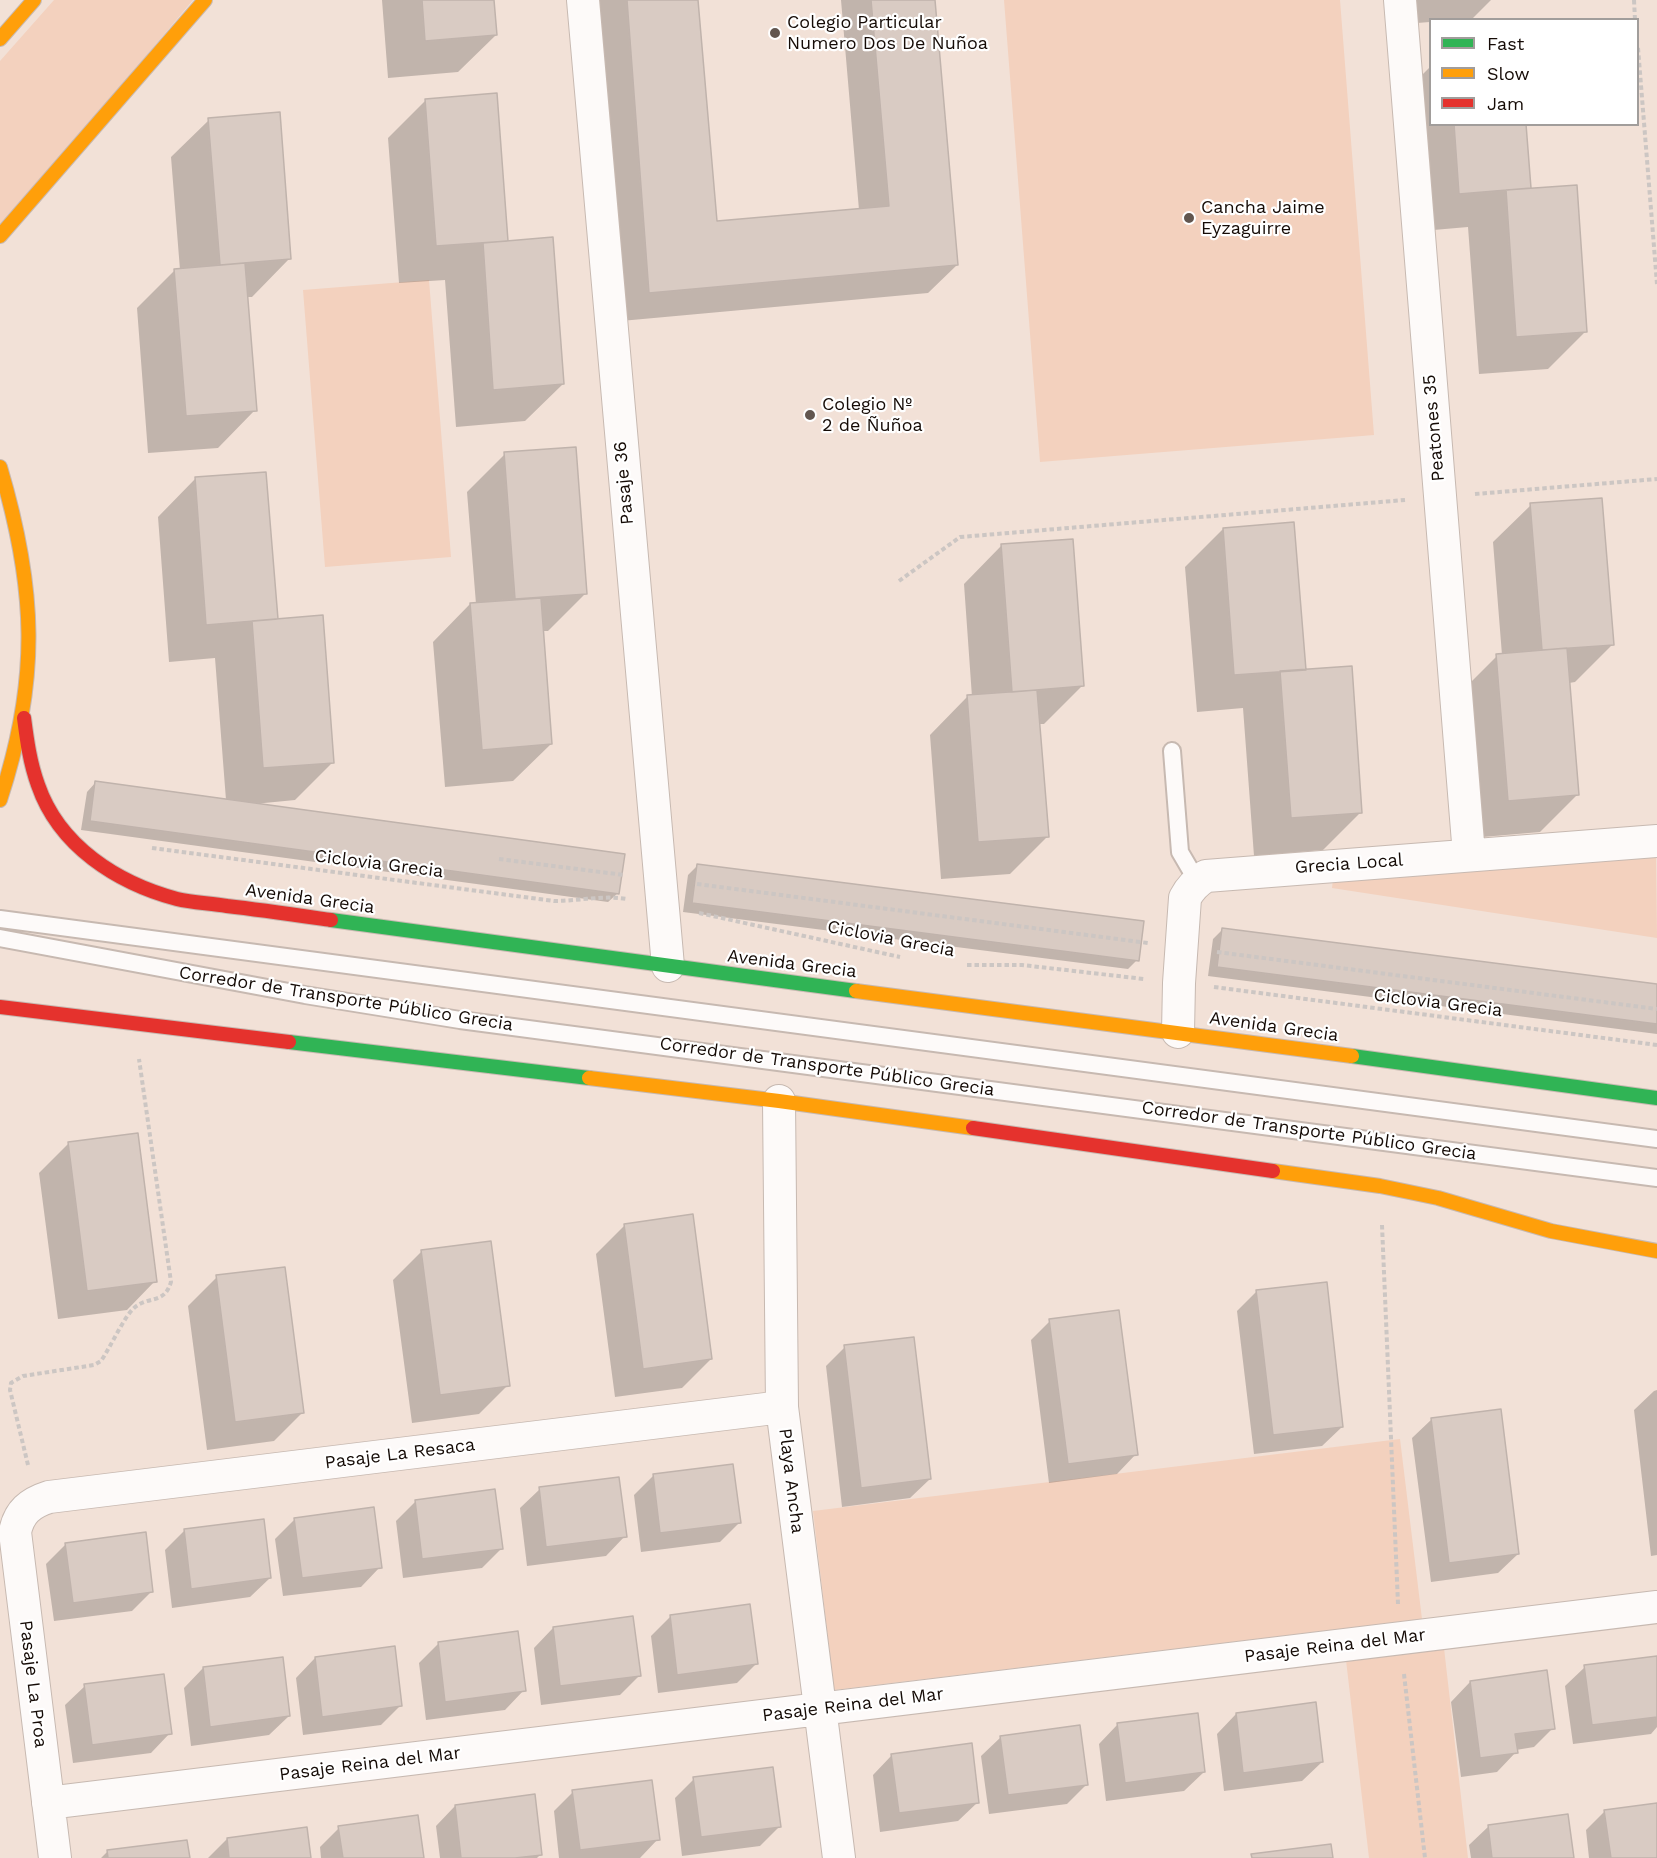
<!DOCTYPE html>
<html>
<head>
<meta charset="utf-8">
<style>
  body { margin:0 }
  #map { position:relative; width:1657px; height:1858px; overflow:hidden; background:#f2e1d7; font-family:"Work Sans",sans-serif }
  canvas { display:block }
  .legend { position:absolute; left:1429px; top:18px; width:210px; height:108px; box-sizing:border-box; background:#fff; border:2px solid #a19d9b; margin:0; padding:8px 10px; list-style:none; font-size:18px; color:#150b06 }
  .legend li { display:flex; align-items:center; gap:12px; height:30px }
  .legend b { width:30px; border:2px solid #a19d9b }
</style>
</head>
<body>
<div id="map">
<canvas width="1657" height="1858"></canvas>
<ul class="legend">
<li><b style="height:8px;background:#30b455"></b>Fast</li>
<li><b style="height:8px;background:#ff9f0a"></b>Slow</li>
<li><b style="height:8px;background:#e5322d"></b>Jam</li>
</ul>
</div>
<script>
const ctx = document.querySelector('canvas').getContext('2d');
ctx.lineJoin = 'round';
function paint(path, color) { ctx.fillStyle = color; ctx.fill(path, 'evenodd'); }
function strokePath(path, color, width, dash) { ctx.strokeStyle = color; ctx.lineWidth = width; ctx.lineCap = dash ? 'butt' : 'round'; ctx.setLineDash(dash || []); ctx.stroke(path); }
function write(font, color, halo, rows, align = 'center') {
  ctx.font = font + ' "Work Sans",sans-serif'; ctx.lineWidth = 4.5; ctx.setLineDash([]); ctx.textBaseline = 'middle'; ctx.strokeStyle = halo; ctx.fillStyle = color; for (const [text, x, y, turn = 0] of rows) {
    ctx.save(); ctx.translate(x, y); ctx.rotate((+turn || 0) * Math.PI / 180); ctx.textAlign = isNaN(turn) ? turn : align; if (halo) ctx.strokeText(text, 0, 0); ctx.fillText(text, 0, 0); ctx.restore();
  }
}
paint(new Path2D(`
  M 54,0 L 193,0 L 0,230 L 0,61 Z
  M 1004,0 L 1340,0 L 1374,435 L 1040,462 Z
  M 429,280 L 451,557 L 325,567 L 303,290 Z
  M 1656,854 L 1657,938 L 1332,888 L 1334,870 Z
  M 1400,1439 L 1422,1619 L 834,1690 L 813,1511 Z
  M 1444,1648 L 1468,1858 L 1369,1858 L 1346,1660 Z`), '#f3d1be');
paint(new Path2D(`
  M 382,0 L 493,0 L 496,35 L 458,72 L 388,78 Z
  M 597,0 L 696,0 L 716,223 L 859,210 L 841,0 L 934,0 L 957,265 L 928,293 L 621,321 Z
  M 1402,0 L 1491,0 L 1472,19 L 1430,20 L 1430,22 L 1404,24 Z
  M 1430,67 L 1430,124 L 1525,124 L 1530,190 L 1586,331 L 1548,369 L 1479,374 L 1468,227 L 1422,231 L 1411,86 Z
  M 426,100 L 507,242 L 563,384 L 525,421 L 456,427 L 445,280 L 399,283 L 388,138 Z
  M 209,120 L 289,259 L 252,297 L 246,297 L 255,410 L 218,448 L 148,453 L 137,308 L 175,270 L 180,270 L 171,157 Z
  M 505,454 L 586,593 L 548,631 L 542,631 L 551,744 L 513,781 L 445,787 L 433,642 L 470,604 L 476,604 L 467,492 Z
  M 195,479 L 333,762 L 295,800 L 254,804 L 618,893 L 608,902 L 81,830 L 87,792 L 96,782 L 226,800 L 215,658 L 169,662 L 158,517 Z
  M 1531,505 L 1612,645 L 1575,682 L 1569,683 L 1577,795 L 1540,832 L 1471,838 L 1459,694 L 1497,656 L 1502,655 L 1493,542 Z
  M 1223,529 L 1360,813 L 1323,850 L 1254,856 L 1243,708 L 1197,712 L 1185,567 Z
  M 1001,546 L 1082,686 L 1044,724 L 1039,724 L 1048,836 L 1010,874 L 941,879 L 930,735 L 967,697 L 972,697 L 964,584 Z
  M 698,865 L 1137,960 L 1128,969 L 683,912 L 688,875 Z
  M 1223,929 L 1657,985 L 1657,1034 L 1208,976 L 1213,939 Z
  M 68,1144 L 155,1281 L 127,1310 L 58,1319 L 39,1173 Z
  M 625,1225 L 711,1359 L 682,1388 L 615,1397 L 596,1254 Z
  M 422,1251 L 508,1385 L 479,1414 L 412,1423 L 393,1280 Z
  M 217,1277 L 303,1412 L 274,1441 L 207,1450 L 188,1306 Z
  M 1257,1291 L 1342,1427 L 1322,1446 L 1254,1454 L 1237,1311 Z
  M 1050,1321 L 1136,1454 L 1117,1474 L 1049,1483 L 1031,1340 Z
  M 845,1347 L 930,1479 L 910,1498 L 842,1507 L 826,1366 Z
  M 1657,1390 L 1657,1555 L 1651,1556 L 1634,1410 L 1654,1391 Z
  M 1432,1419 L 1518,1554 L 1498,1573 L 1431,1582 L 1412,1438 Z
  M 654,1475 L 739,1523 L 720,1542 L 641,1552 L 634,1495 Z
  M 540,1489 L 625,1536 L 606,1556 L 527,1566 L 520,1508 Z
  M 416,1501 L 501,1549 L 482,1568 L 403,1578 L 396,1521 Z
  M 294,1520 L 380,1567 L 361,1587 L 283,1596 L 275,1539 Z
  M 184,1531 L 270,1578 L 250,1597 L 172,1608 L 165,1550 Z
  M 66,1544 L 152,1591 L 132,1611 L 54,1621 L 46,1564 Z
  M 671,1616 L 756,1664 L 737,1683 L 658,1693 L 651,1636 Z
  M 553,1628 L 639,1676 L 620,1695 L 541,1705 L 534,1648 Z
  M 439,1643 L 524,1690 L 505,1710 L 426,1720 L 419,1663 Z
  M 315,1658 L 401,1705 L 381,1725 L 303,1735 L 296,1678 Z
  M 1657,1658 L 1657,1727 L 1651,1734 L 1573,1744 L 1565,1686 L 1585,1667 Z
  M 203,1668 L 289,1716 L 269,1735 L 191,1746 L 184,1688 Z
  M 1470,1682 L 1553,1728 L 1534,1747 L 1516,1750 L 1516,1752 L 1497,1772 L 1461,1777 L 1451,1702 Z
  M 85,1686 L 170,1733 L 151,1753 L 73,1763 L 65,1705 Z
  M 1236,1714 L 1322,1762 L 1302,1781 L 1224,1791 L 1217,1734 Z
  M 1118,1724 L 1204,1772 L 1184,1791 L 1106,1801 L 1099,1744 Z
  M 1001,1737 L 1087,1784 L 1067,1804 L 989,1814 L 981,1756 Z
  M 892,1755 L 978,1802 L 958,1821 L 880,1832 L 873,1775 Z
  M 694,1779 L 780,1826 L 760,1846 L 682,1856 L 675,1798 Z
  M 573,1792 L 658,1839 L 640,1858 L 559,1858 L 554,1811 Z
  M 1657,1804 L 1657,1858 L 1589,1858 L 1586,1830 L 1605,1811 Z
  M 455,1806 L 541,1854 L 537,1858 L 440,1858 L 436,1826 Z
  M 1489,1826 L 1572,1858 L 1471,1858 L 1469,1845 Z
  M 339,1828 L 422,1858 L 321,1858 L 320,1847 Z
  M 227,1839 L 309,1858 L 208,1858 Z
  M 108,1851 L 188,1858 L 101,1858 Z`), '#0003');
const building = new Path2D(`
  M 422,0 L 494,0 L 497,35 L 425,41 Z
  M 627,0 L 698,0 L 717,221 L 889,206 L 871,0 L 935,0 L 958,265 L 649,293 Z
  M 497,93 L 508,241 L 436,246 L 425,99 Z
  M 280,112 L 291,259 L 220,265 L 208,118 Z
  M 1454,124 L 1526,124 L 1531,188 L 1459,194 Z
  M 1577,185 L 1587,332 L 1516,337 L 1506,190 Z
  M 553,237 L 564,384 L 493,390 L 483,243 Z
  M 245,263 L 257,411 L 186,416 L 174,269 Z
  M 576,447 L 587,594 L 515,599 L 504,452 Z
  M 266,472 L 278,619 L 206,625 L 195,477 Z
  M 1602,498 L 1614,645 L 1542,650 L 1530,503 Z
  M 1294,522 L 1306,670 L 1234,675 L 1223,528 Z
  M 1073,539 L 1084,686 L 1012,692 L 1001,544 Z
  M 541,598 L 552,744 L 482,750 L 470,603 Z
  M 323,615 L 334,763 L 263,768 L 252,621 Z
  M 1567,648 L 1579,795 L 1508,801 L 1496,654 Z
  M 1352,666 L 1362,813 L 1291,818 L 1280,671 Z
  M 1037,690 L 1049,837 L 978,842 L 967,695 Z
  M 95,781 L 625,854 L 619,894 L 90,821 Z
  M 697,864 L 1144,921 L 1139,961 L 692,903 Z
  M 1222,928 L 1657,984 L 1657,1024 L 1217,967 Z
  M 138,1133 L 157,1282 L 87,1291 L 68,1142 Z
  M 693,1214 L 712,1359 L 643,1369 L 624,1224 Z
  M 491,1241 L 510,1386 L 440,1395 L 421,1250 Z
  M 285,1267 L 304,1413 L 235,1422 L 216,1275 Z
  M 1327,1282 L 1343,1427 L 1273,1435 L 1256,1290 Z
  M 1119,1310 L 1138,1455 L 1068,1464 L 1049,1319 Z
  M 914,1337 L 931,1479 L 861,1488 L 844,1345 Z
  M 1501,1409 L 1519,1554 L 1449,1563 L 1431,1418 Z
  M 733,1464 L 741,1523 L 660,1533 L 653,1474 Z
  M 619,1477 L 627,1537 L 546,1547 L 539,1487 Z
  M 495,1489 L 503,1549 L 422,1559 L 415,1500 Z
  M 374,1507 L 382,1568 L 302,1578 L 294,1518 Z
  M 264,1519 L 271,1578 L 191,1589 L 184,1529 Z
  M 146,1532 L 153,1592 L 73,1603 L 65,1543 Z
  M 750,1604 L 758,1664 L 677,1675 L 670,1615 Z
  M 633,1616 L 641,1676 L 560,1686 L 553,1627 Z
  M 518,1631 L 526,1691 L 445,1702 L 438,1642 Z
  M 395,1646 L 402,1706 L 322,1717 L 315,1657 Z
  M 1657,1656 L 1657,1717 L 1592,1725 L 1584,1665 Z
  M 283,1657 L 290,1716 L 210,1727 L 203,1667 Z
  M 1547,1670 L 1555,1729 L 1515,1734 L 1518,1753 L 1480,1758 L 1470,1681 Z
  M 164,1674 L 172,1734 L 92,1745 L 84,1684 Z
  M 1316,1702 L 1323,1762 L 1243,1773 L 1236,1713 Z
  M 1198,1713 L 1205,1772 L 1125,1783 L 1117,1723 Z
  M 1080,1725 L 1088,1785 L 1008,1795 L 1000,1736 Z
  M 972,1743 L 979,1803 L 899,1813 L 891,1754 Z
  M 773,1767 L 781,1827 L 701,1837 L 693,1777 Z
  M 652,1780 L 660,1840 L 580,1850 L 572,1790 Z
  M 535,1794 L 542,1855 L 515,1858 L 461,1858 L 455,1805 Z
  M 1657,1803 L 1657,1858 L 1611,1858 L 1604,1810 Z
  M 1568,1814 L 1574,1858 L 1492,1858 L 1488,1825 Z
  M 418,1815 L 424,1858 L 343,1858 L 338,1826 Z
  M 307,1827 L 311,1858 L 229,1858 L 227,1838 Z
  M 187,1840 L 190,1858 L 108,1858 L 107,1850 Z
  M 1331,1844 L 1333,1858 L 1252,1858 L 1251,1854 Z`);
paint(building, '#d9cbc3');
strokePath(building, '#c0b3ac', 1.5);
const lane = new Path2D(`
  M 1172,751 L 1180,852 L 1197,881
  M 0,919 L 1657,1139
  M 0,938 L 305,995 L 460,1020 L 1657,1178`);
const street = new Path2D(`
  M 583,0 L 668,966
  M 1400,0 L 1469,855
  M 1178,1032 L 1179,983 L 1185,898 C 1190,888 1196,882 1206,876 L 1657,841
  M 779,1101 L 782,1407 L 839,1858
  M 48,1803 L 1657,1607
  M 55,1858 L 15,1532 C 19,1512 30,1503 49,1497 L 782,1407`);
const fast = new Path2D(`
  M 331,920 L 856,991
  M 289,1042 L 589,1078
  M 1352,1056 L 1657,1098`);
const slow = new Path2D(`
  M 0,39 L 34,0
  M 0,236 L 205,0
  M 0,467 C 36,588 40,679 0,800
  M 856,991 L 1352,1056
  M 589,1078 L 779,1101 L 973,1128
  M 1273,1171 L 1380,1186 L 1438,1198 L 1551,1231 L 1657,1251`);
const jam = new Path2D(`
  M 24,718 C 27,741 30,763 38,785 C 59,846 117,883 177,899 C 193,903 211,903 227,906 C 262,910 296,915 331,920
  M 0,1007 L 289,1042
  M 973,1128 L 1273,1171`);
strokePath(lane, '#c7b9b1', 20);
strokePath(street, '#c7b9b1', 34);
strokePath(fast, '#c7b9b1', 16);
strokePath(slow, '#c7b9b1', 16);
strokePath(jam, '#c7b9b1', 16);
strokePath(new Path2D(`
  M 1634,0 L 1635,20
  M 1638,48 L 1657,284
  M 1475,494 L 1657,479
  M 899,581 L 960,537 L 1405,500
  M 152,848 L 554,901 C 578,901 603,895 627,899
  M 499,859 L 624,875
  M 697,884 L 1148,943
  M 699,913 L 900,957
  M 1217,952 L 1657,1009
  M 967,965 L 1022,965 L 1144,979
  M 1214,987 L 1657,1045
  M 1382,1225 L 1398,1604
  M 28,1465 L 10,1390 L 11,1383 L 23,1376 L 94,1365 L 101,1361 C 110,1348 124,1317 134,1308 C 149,1295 164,1305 171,1282 L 139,1059
  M 1404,1674 L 1425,1858`), '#ccc6c3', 4, [4.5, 3]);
strokePath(lane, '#fdfaf9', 16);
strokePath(street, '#fdfaf9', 32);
strokePath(fast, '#30b455', 14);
strokePath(slow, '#ff9f0a', 14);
strokePath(jam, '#e5322d', 14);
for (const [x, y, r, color] of [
  [775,33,6,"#62564f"],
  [1189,218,6,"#62564f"],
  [810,415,6,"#62564f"]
]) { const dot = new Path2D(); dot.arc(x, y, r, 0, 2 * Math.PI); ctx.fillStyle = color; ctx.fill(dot); strokePath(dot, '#fff', 2); }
write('18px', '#150b06', '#fff', [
  ["Colegio Particular",787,23],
  ["Numero Dos De Nuñoa",787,44],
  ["Cancha Jaime",1201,208],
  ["Eyzaguirre",1201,229],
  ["Colegio Nº",822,405],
  ["2 de Ñuñoa",822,426]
], 'left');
write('18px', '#150b06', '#fff', [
  ["Peatones 35",1434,428,-95],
  ["Pasaje 36",624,483,-95],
  ["Ciclovia Grecia",379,864,7],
  ["Grecia Local",1349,864,-4],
  ["Avenida Grecia",310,899,8],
  ["Ciclovia Grecia",891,939,11],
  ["Avenida Grecia",792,964,7],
  ["Corredor de Transporte Público Grecia",346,999,9],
  ["Ciclovia Grecia",1438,1003,7],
  ["Avenida Grecia",1274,1027,8],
  ["Corredor de Transporte Público Grecia",827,1067,8],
  ["Corredor de Transporte Público Grecia",1309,1131,8],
  ["Pasaje La Resaca",400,1454,-7],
  ["Playa Ancha",791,1481,83],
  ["Pasaje Reina del Mar",1335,1646,-7],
  ["Pasaje La Proa",33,1684,83],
  ["Pasaje Reina del Mar",853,1705,-7],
  ["Pasaje Reina del Mar",370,1764,-7]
]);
</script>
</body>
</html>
